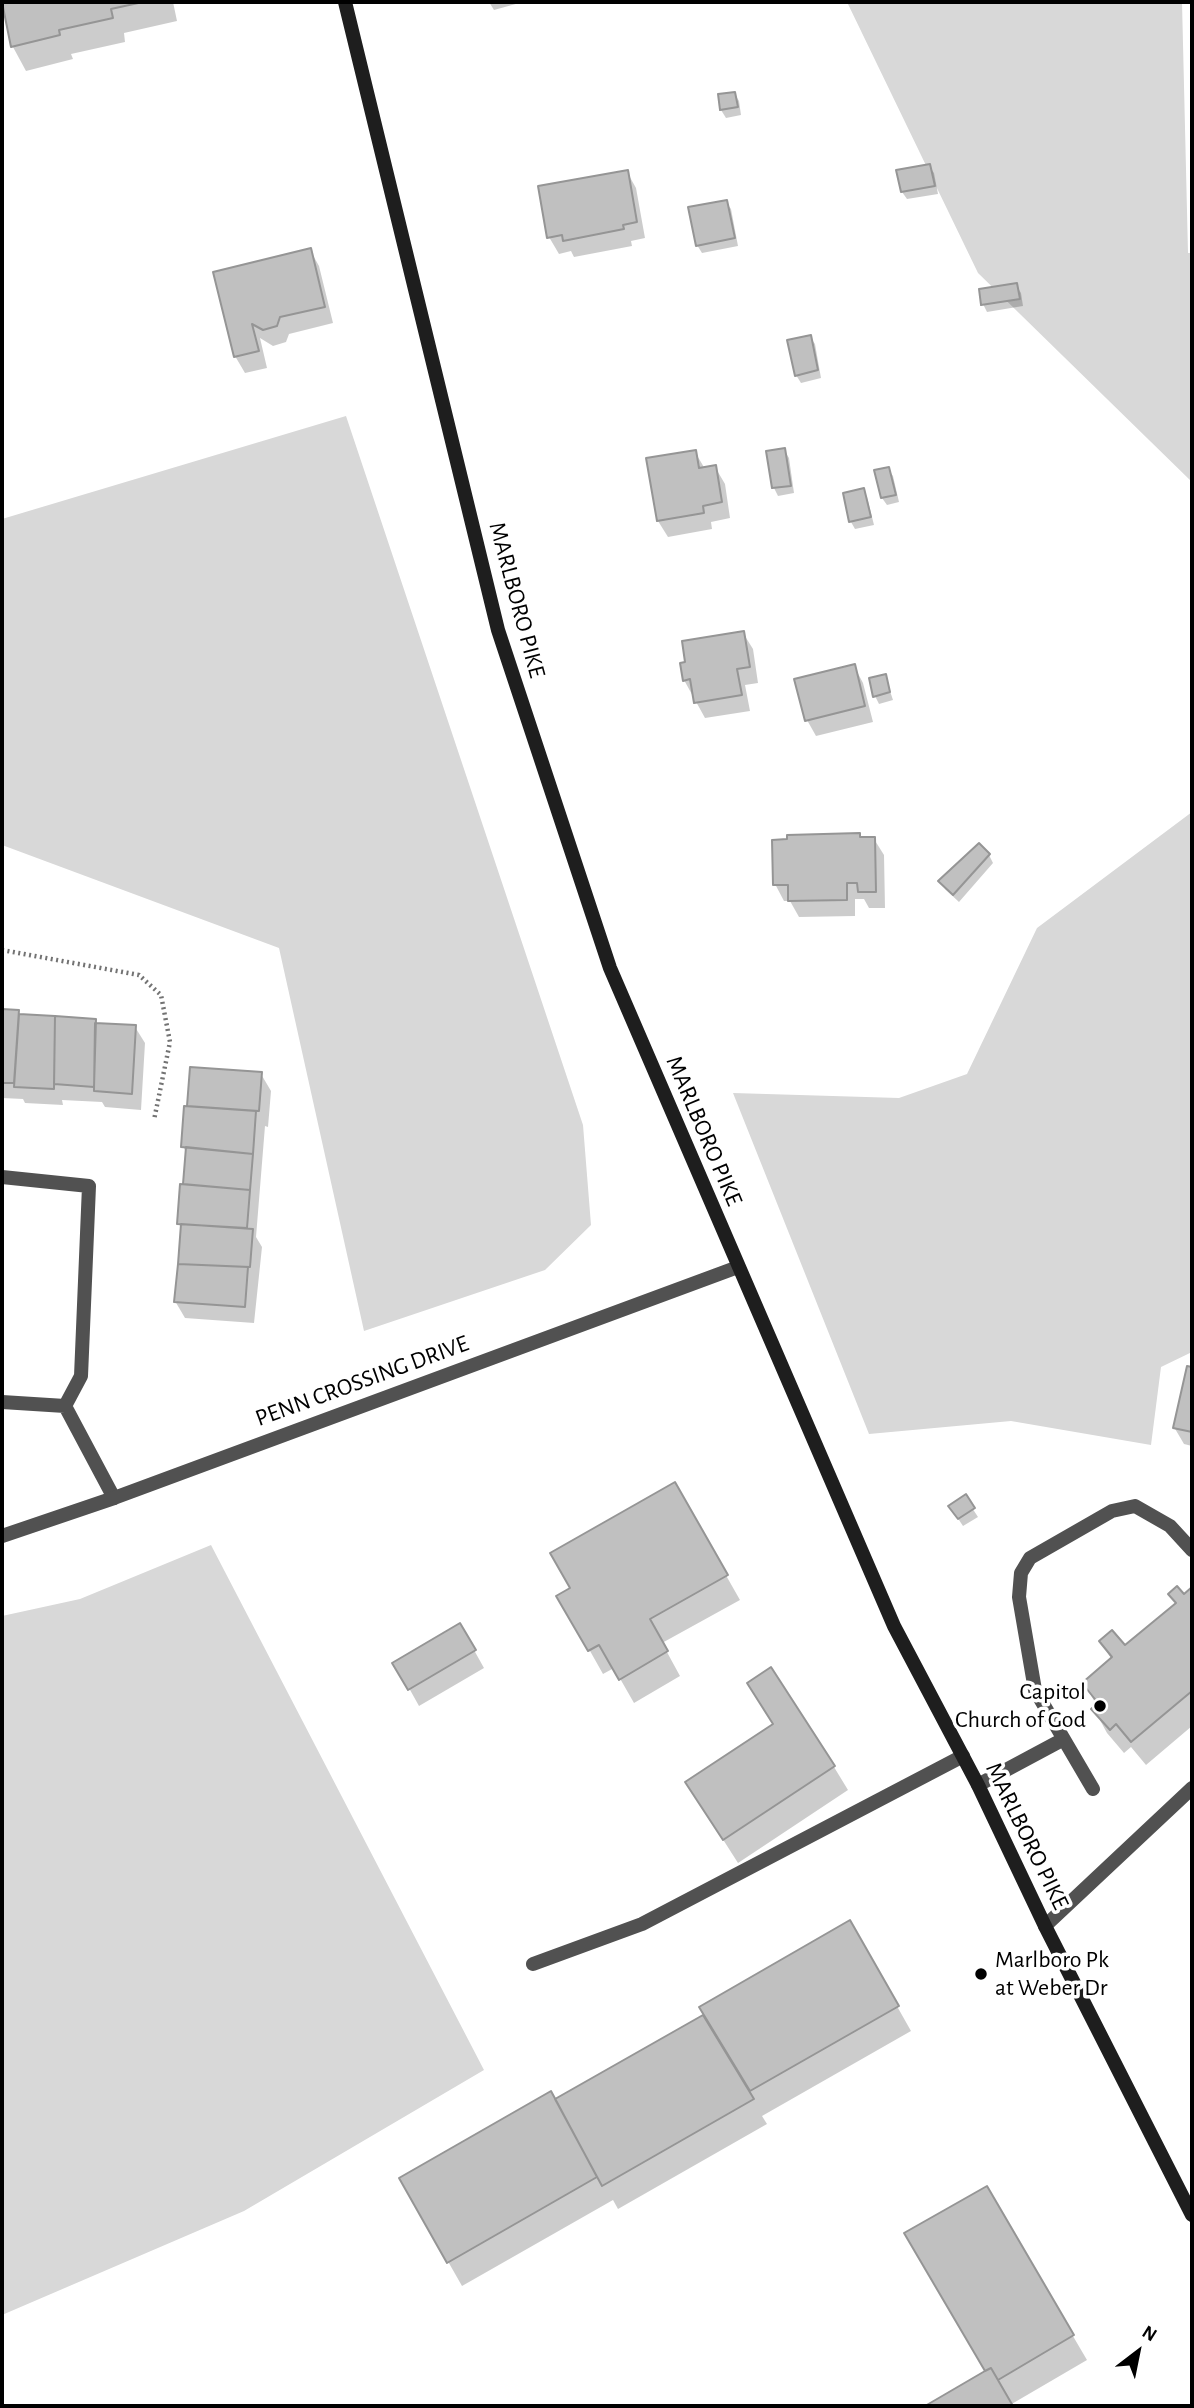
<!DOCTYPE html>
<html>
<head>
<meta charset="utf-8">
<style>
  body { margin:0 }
  #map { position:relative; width:1194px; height:2408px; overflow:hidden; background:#fff; font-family:"Alegreya Sans",sans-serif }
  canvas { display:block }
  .frame { position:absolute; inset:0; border:4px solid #000; pointer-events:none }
  .north { position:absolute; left:1103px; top:2317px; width:70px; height:70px; -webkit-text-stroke:5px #fff; paint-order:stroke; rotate:32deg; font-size:19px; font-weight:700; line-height:28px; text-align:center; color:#000 }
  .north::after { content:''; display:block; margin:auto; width:24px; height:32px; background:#000; clip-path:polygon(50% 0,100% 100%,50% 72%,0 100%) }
</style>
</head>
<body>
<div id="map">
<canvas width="1194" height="2408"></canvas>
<div class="frame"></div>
<div class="north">N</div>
</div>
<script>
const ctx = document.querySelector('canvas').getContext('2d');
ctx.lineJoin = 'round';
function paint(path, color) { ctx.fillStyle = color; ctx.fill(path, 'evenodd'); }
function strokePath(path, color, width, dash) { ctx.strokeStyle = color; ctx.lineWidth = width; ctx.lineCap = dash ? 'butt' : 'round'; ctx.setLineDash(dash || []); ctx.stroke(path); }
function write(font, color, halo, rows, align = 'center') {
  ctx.font = font + ' "Alegreya Sans",sans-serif'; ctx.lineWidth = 7; ctx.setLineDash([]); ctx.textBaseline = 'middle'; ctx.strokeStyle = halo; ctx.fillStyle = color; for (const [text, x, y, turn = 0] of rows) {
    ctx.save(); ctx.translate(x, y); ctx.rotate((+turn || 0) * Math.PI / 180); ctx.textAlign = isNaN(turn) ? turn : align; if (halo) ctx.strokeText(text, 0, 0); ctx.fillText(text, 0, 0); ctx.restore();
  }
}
paint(new Path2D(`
  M 847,2 L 1182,2 L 1188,253 L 1192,253 L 1192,482 L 978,273 Z
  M 346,416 L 583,1125 L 591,1225 L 545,1270 L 364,1331 L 279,948 L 2,845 L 2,519 Z
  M 1192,812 L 1192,1352 L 1161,1367 L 1151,1445 L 1011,1421 L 869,1434 L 733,1093 L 899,1098 L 967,1074 L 1037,928 Z
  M 211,1545 L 484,2070 L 244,2211 L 2,2315 L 2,1616 L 80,1599 Z`), '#d8d8d8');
paint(new Path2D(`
  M 2,2 L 173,2 L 177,21 L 124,33 L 125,42 L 71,54 L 73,59 L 26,71 L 13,47 Z
  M 489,2 L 523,2 L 494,10 Z
  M 734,93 L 739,101 L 741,115 L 726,118 L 721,110 L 720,95 Z
  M 929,166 L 934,173 L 938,194 L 907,199 L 902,192 Z
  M 627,172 L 636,188 L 645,238 L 631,241 L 632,246 L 574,257 L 571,251 L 559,254 L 549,237 Z
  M 726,202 L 731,209 L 738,246 L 702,253 L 697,245 Z
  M 310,250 L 319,266 L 333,323 L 289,334 L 286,342 L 273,346 L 260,338 L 267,368 L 245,373 L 235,356 L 215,273 Z
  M 1016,285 L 1021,293 L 1023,306 L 987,312 L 983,304 Z
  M 810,337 L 815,344 L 821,378 L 801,383 L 796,375 Z
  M 784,450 L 789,458 L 794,493 L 778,496 L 774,488 Z
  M 695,452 L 705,469 L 715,467 L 725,484 L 730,518 L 711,522 L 712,529 L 668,537 L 658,521 L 649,459 Z
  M 888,469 L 893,476 L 899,502 L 887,505 L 882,498 Z
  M 863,490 L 867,497 L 874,525 L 855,529 L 851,522 L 845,494 Z
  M 743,633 L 753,649 L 758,683 L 745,685 L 750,711 L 705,718 L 684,680 Z
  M 854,666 L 863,683 L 873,722 L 816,736 L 807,720 Z
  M 885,676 L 893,700 L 879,704 L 875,696 Z
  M 859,835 L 861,839 L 874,839 L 884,855 L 885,908 L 869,908 L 864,899 L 855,899 L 855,916 L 799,917 L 790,901 L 784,901 L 775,884 Z
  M 989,855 L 993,863 L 959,902 L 945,889 L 941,882 Z
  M 2,1011 L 18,1012 L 20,1016 L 95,1020 L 97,1024 L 135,1027 L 145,1043 L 141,1110 L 105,1107 L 102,1102 L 62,1100 L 63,1105 L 25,1103 L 23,1099 L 2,1098 Z
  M 192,1068 L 261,1074 L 271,1091 L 268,1127 L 265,1126 L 256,1237 L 262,1247 L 254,1323 L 185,1318 L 175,1301 L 182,1230 L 179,1224 L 187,1154 L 183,1146 Z
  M 1188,1368 L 1192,1369 L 1192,1446 L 1184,1444 L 1174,1427 Z
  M 674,1484 L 740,1600 L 662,1643 L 680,1676 L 634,1703 L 614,1668 L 603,1674 L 559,1596 L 572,1589 Z
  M 965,1497 L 978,1517 L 963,1526 L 955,1514 Z
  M 1192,1589 L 1192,1726 L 1146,1765 L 1131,1747 L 1124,1753 L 1107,1733 L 1094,1709 L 1097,1706 L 1084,1683 L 1112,1660 L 1101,1642 L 1125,1647 L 1176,1604 L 1170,1594 L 1184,1596 Z
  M 460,1625 L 484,1668 L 419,1706 L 395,1663 Z
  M 774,1726 L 834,1767 L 848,1790 L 738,1863 L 687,1783 Z
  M 850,1923 L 911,2031 L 762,2116 L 767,2124 L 618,2209 L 613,2200 L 462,2286 L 401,2179 L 555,2101 L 705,2015 Z
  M 986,2188 L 1087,2360 L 1010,2405 L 1011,2406 L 928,2406 L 987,2372 Z`), '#0003');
const building = new Path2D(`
  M 2,2 L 143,2 L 111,9 L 113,18 L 59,30 L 60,35 L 11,47 Z
  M 735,92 L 738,107 L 720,110 L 718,94 Z
  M 930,164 L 935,186 L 901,192 L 896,170 Z
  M 628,170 L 637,222 L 623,225 L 624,229 L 563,241 L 562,235 L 547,238 L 538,186 Z
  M 727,200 L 735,238 L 696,246 L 688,207 Z
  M 311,248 L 325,307 L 280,317 L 277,326 L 263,330 L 252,324 L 259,351 L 234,357 L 213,272 Z
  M 1017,283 L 1020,299 L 981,305 L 979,289 Z
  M 811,335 L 818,370 L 795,376 L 787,340 Z
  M 785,448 L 791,486 L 772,488 L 766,451 Z
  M 696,450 L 699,468 L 716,465 L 722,502 L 703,506 L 704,513 L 657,521 L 646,458 Z
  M 889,467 L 896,495 L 881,498 L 874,470 Z
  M 864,488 L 871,517 L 849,522 L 843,493 Z
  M 744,631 L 750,667 L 737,669 L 742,695 L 694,703 L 690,679 L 683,681 L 680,663 L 685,662 L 682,641 Z
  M 855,664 L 865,706 L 805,721 L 794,679 Z
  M 886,674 L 890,692 L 873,697 L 869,678 Z
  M 860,833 L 860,837 L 875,837 L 876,892 L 858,892 L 857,883 L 847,883 L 847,900 L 788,901 L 788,885 L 773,885 L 772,840 L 787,839 L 787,835 Z
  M 979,843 L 990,854 L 953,895 L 938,881 Z
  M 2,1009 L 19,1010 L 14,1083 L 2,1083 Z
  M 19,1014 L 55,1016 L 54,1089 L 14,1087 Z
  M 55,1016 L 96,1019 L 94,1087 L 54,1084 Z
  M 95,1023 L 136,1025 L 132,1094 L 94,1091 Z
  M 190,1067 L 262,1072 L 259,1111 L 187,1106 Z
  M 184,1106 L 256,1111 L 253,1154 L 181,1147 Z
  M 186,1147 L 253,1154 L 250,1190 L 183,1184 Z
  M 180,1184 L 250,1190 L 247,1228 L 177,1224 Z
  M 181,1224 L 253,1229 L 250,1267 L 178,1264 Z
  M 178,1264 L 248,1267 L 245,1307 L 174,1302 Z
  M 1187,1366 L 1192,1367 L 1192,1432 L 1173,1428 Z
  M 675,1482 L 728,1575 L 650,1619 L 668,1651 L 619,1680 L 599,1645 L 588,1651 L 556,1596 L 570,1588 L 550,1553 Z
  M 966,1494 L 975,1508 L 958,1519 L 948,1506 Z
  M 1177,1586 L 1184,1594 L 1192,1587 L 1192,1691 L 1131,1742 L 1116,1724 L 1110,1730 L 1091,1709 L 1098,1703 L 1082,1683 L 1112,1657 L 1099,1641 L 1112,1630 L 1125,1645 L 1176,1603 L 1168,1594 Z
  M 460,1623 L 476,1650 L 408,1690 L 392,1663 Z
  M 771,1667 L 835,1766 L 723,1840 L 685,1782 L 773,1724 L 747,1683 Z
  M 850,1920 L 899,2006 L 750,2091 L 699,2007 Z
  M 703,2015 L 754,2099 L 602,2186 L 555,2099 Z
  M 551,2091 L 597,2177 L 447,2263 L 399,2178 Z
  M 987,2186 L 1074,2335 L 998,2380 L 991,2368 L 985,2371 L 904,2233 Z
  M 991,2368 L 1013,2406 L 925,2406 L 985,2371 Z`);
paint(building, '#c0c0c0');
strokePath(building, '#959595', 2);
strokePath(new Path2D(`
  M 2,950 L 139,975 L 161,995 L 170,1042 L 154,1120`), '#737373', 4.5, [2, 3.5]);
strokePath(new Path2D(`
  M 2,1177 L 89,1186 L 81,1376 L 65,1406
  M 2,1402 L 65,1406 L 114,1498
  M 978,1785 L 1062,1740
  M 1093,1789 L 1035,1690 L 1019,1597 L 1021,1573 L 1030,1558 L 1112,1511 L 1135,1506 L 1170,1526 L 1192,1550
  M 533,1964 L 642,1924 L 963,1756`), '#515151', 14);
strokePath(new Path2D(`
  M 2,1536 L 114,1498 L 738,1267
  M 1045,1926 L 1192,1788`), '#515151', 14);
strokePath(new Path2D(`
  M 345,2 L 498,630 L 610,968 L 894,1626 L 978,1785 L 1045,1926 L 1192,2215`), '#1e1e1e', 14);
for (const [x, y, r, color] of [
  [1100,1706,7,"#000"],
  [981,1974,7,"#000"]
]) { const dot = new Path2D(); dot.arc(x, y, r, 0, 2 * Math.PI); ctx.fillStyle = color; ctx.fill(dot); strokePath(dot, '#fff', 2.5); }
write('24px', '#000', '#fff', [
  ["MARLBORO PIKE",517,600,75],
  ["MARLBORO PIKE",704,1131,67],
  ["PENN CROSSING DRIVE",362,1381,-20],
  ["MARLBORO PIKE",1027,1836,64]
]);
write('24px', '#000', '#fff', [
  ["Capitol",1086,1692],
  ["Church of God",1086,1720],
  ["Marlboro Pk",995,1960,"left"],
  ["at Weber Dr",995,1988,"left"]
], 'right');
</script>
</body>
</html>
